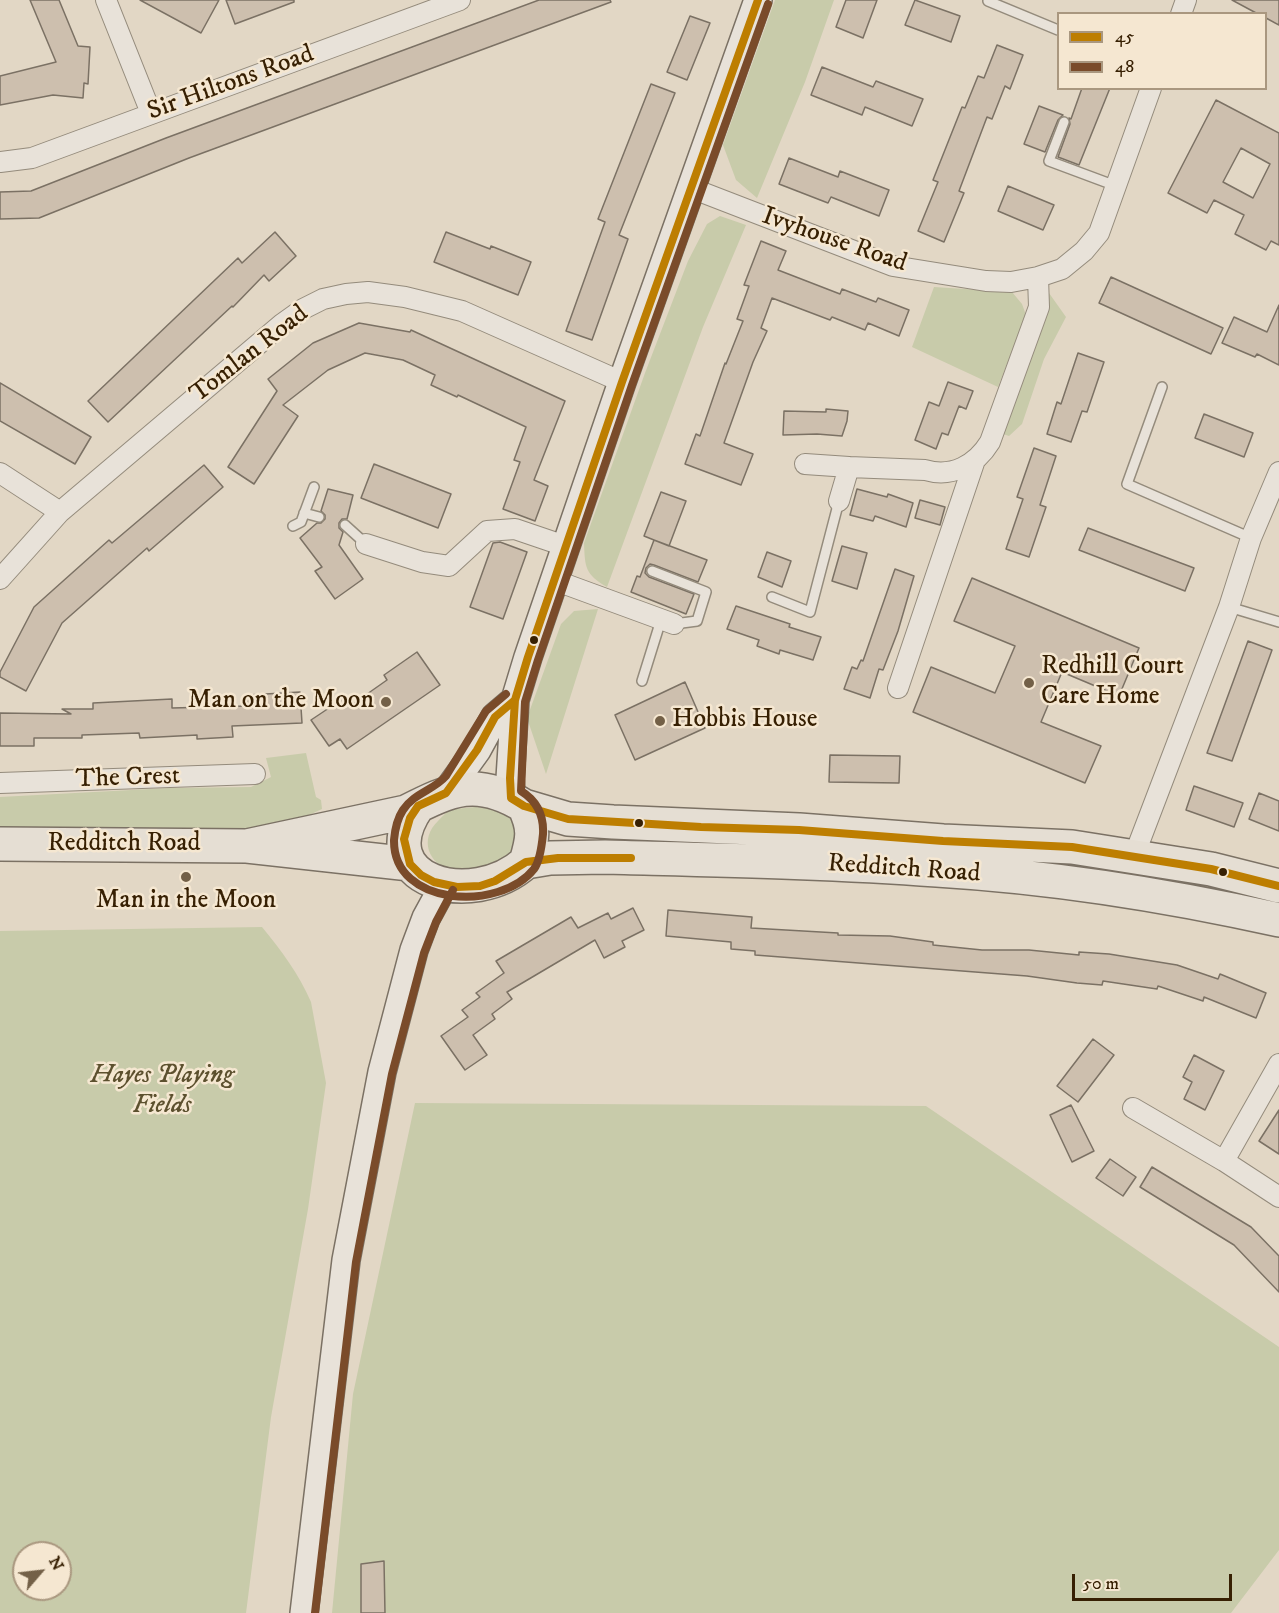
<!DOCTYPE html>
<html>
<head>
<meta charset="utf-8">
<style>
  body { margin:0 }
  #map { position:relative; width:1279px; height:1613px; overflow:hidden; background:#e2d7c5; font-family:"IM FELL DW Pica",serif }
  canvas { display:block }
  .legend { position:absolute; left:1057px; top:12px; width:210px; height:78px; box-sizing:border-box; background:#f5e7d1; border:2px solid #a9977f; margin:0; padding:8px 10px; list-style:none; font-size:18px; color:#372003 }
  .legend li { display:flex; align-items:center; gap:12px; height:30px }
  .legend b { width:30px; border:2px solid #a9977f }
  .north { position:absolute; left:12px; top:1541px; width:60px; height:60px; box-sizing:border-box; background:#f5e7d1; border:2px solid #a9977f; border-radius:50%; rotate:62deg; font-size:16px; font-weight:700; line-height:24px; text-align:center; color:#372003 }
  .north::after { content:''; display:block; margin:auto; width:21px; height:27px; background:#736047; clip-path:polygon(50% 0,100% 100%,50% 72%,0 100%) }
  .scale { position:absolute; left:1072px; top:1574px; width:160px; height:27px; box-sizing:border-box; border:3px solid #372003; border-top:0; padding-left:8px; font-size:18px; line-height:21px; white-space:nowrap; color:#372003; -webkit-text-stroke:4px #f5e7d1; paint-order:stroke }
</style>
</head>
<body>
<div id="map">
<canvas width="1279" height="1613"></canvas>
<ul class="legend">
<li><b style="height:8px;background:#bd7e01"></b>45</li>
<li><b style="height:8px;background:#7a4b2a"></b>48</li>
</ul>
<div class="north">N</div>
<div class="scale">50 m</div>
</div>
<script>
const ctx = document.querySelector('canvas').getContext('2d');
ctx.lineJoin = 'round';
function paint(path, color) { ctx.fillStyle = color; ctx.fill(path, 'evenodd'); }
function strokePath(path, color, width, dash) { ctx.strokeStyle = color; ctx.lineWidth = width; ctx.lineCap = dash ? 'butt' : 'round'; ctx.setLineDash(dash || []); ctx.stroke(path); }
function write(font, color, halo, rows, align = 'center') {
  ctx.font = font + ' "IM FELL DW Pica",serif'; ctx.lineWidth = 5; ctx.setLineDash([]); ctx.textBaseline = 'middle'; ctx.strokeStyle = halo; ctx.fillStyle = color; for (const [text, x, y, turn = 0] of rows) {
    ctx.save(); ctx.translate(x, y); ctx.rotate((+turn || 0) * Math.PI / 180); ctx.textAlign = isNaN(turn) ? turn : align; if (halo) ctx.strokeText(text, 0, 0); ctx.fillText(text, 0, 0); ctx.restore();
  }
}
paint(new Path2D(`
  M 775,0 L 834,0 L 805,82 L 757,198 L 736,180 L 723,145 Z
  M 720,216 L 746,225 L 703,327 L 607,587 C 585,574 585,568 584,543 L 645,373 L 688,261 L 707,224 Z
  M 934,287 L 1012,292 L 1022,304 L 1026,315 L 998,387 L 912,347 Z
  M 1049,293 L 1066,317 L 1044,359 L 1022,424 L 1009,436 L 1003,434 Z
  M 598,609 L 546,774 L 527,718 L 561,624 L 574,611 Z
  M 306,753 L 316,797 L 321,800 L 322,809 L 281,828 L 255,835 L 0,833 L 0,797 L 169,788 L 251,787 L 271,777 L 266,758 Z
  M 476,807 C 495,810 508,811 520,827 C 516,855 514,857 488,867 C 477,872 464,875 452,871 C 428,864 419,839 438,821 C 441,818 445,813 449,811 C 456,808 468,808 476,807 Z
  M 262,927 C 281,950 299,974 311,1002 L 326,1083 L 308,1209 L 271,1417 L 246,1613 L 0,1613 L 0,931 ZM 24,1553 L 60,1553 L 60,1589 L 24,1589 Z
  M 415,1103 L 926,1106 L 1279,1347 L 1279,1550 L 1231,1613 L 332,1613 L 353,1394 Z`), '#c8cbaa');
const building = new Path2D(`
  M 30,0 L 59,0 L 78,46 L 90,47 L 88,84 L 84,83 L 83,98 L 53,95 L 0,105 L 0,76 L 56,62 Z
  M 140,0 L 219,0 L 201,33 Z
  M 226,0 L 294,0 L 294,2 L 235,24 Z
  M 539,0 L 610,0 L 611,2 L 189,158 L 39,218 L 0,219 L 0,192 L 31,191 L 166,138 Z
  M 846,0 L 877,0 L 863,38 L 836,27 Z
  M 915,0 L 960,16 L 951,42 L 905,25 Z
  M 1232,0 L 1279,0 L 1279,25 L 1266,18 L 1266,14 L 1258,14 Z
  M 690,16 L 710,23 L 687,80 L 667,72 Z
  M 997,45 L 1023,55 L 1010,89 L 1005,86 L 992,119 L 987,117 L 959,191 L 964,193 L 944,242 L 918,231 L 938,182 L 933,180 L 962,107 L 965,108 L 978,76 L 984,78 Z
  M 822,67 L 873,87 L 876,81 L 923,99 L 912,126 L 865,107 L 862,115 L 811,95 Z
  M 651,84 L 675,93 L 619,235 L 628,239 L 592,340 L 566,331 L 605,222 L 598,219 Z
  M 1082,88 L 1110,88 L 1079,165 L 1058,157 L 1070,124 L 1069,118 L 1071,119 Z
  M 1216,100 L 1279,133 L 1279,245 L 1271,241 L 1266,250 L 1235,234 L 1244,215 L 1214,200 L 1207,213 L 1168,193 ZM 1241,148 L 1270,164 L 1253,198 L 1223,182 Z
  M 1039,106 L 1063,115 L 1058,120 L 1045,152 L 1024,144 Z
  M 789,158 L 838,177 L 840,171 L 889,190 L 879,216 L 831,197 L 828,203 L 779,184 Z
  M 1008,186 L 1054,205 L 1043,230 L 998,211 Z
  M 275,232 L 296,256 L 269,281 L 264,275 L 233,307 L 232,306 L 108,422 L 88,401 L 238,258 L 242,263 Z
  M 446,232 L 490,249 L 491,246 L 531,262 L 518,295 L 434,262 Z
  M 761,241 L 786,251 L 778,270 L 840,294 L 842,289 L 876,302 L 878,298 L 909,310 L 899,336 L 868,323 L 865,330 L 832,317 L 830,320 L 772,298 L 761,328 L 767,331 L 753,362 L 724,443 L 753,454 L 741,485 L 685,464 L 696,434 L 700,436 L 725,363 L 726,364 L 743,321 L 737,319 L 749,286 L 744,285 Z
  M 1111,277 L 1223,328 L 1211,354 L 1099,303 Z
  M 1279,305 L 1279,365 L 1257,354 L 1255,357 L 1222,343 L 1234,317 L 1267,332 Z
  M 359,323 L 410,332 L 411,330 L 565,401 L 534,480 L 548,486 L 535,521 L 503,509 L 520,462 L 514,460 L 526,427 L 458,395 L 457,397 L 431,385 L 435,375 L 403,360 L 365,353 L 328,370 L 283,405 L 298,416 L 254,484 L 228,467 L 277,391 L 268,379 L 313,343 Z
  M 1078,353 L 1104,362 L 1087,412 L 1082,411 L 1071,442 L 1047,434 L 1057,402 L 1061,404 Z
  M 948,382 L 973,391 L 966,409 L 959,406 L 948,435 L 942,433 L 936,449 L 915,440 L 929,402 L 939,406 Z
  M 0,383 L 91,437 L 75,464 L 0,421 Z
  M 826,409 L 848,411 L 847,421 L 842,436 L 817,434 L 783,435 L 784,411 L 826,412 Z
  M 1204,414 L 1253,433 L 1244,457 L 1195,438 Z
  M 1034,448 L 1056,456 L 1040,505 L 1046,507 L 1029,557 L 1006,549 L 1023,499 L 1017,497 Z
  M 374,464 L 451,494 L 438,528 L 361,498 Z
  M 204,465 L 223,487 L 149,551 L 147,548 L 62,623 L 26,691 L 0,677 L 0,672 L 34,607 L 109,540 L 112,543 Z
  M 328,489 L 353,495 L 347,519 L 342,519 L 339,523 L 339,528 L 343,532 L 339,545 L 363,579 L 335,599 L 315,571 L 322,567 L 300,538 L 317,523 L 321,523 L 325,519 L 325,515 L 321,511 Z
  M 857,489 L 887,497 L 888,494 L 913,503 L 906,527 L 875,516 L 873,521 L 850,515 Z
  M 661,492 L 686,501 L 669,546 L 644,536 Z
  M 920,500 L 945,507 L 940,525 L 915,518 Z
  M 1088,528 L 1194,568 L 1185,591 L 1079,550 Z
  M 654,540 L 707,560 L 698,582 L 654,565 L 650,564 L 646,568 L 645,573 L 649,577 L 694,594 L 686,614 L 631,592 L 637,576 L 640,577 Z
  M 500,542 L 527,552 L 503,619 L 470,607 L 493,543 Z
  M 842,546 L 867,553 L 857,589 L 832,581 Z
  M 767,552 L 791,561 L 782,587 L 758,577 Z
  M 895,569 L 914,576 L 898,631 L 883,670 L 879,669 L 870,698 L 844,689 L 852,667 L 857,669 L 861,660 L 863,661 Z
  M 972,578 L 1139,648 L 1119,696 L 1062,672 L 1041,722 L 1101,746 L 1085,783 L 913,712 L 931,667 L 995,693 L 1015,646 L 954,621 Z
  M 736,606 L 790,624 L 789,627 L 821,637 L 813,660 L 780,650 L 779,654 L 757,646 L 759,640 L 727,629 Z
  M 1248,641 L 1272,650 L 1232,761 L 1207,753 Z
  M 417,652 L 440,685 L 347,749 L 340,739 L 329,746 L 311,720 L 344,698 L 350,706 L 387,680 L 384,675 Z
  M 685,682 L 705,728 L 635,760 L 615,715 Z
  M 300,692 L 302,723 L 232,726 L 233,737 L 197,739 L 197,735 L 140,738 L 139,733 L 82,735 L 82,738 L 34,738 L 34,746 L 0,746 L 0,713 L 71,714 L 62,709 L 93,709 L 93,703 L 172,699 L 172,708 L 248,706 L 248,695 Z
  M 830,755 L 900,756 L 899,783 L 829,782 Z
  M 1194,786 L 1243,803 L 1234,827 L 1186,810 Z
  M 1259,793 L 1279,801 L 1279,831 L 1249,819 Z
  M 633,908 L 644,930 L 622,941 L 625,947 L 604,958 L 595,940 L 507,992 L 512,999 L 492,1014 L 495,1019 L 473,1035 L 487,1055 L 465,1070 L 441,1036 L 468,1017 L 462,1010 L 480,997 L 476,993 L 504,973 L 496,961 L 571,917 L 578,928 L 608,913 L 611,919 Z
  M 668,910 L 752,917 L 751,928 L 838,933 L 838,935 L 890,936 L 933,942 L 933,945 L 982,950 L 1029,950 L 1079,955 L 1079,952 L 1109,954 L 1177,965 L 1218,979 L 1220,974 L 1266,993 L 1256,1018 L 1204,997 L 1203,1001 L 1158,986 L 1157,989 L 1103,981 L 1102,985 L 1077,983 L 1027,976 L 755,955 L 755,951 L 731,949 L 731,942 L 666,936 Z
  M 1093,1039 L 1114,1055 L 1078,1102 L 1057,1086 Z
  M 1194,1055 L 1224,1071 L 1205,1110 L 1184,1099 L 1192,1082 L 1183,1077 Z
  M 1071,1105 L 1094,1151 L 1072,1162 L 1050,1115 Z
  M 1279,1110 L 1279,1154 L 1259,1141 Z
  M 1110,1159 L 1136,1177 L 1123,1196 L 1096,1178 Z
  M 1152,1167 L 1251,1227 L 1279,1256 L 1279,1292 L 1234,1245 L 1140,1187 Z
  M 384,1561 L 385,1613 L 361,1613 L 361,1564 Z`);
paint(building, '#cdbfae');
strokePath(building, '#7b7164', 1.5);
const lane = new Path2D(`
  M 988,1 L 1058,30
  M 1064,122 L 1049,161 L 1116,186
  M 1162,387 L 1127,484 L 1251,538
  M 304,513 L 319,517
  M 345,525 L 366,544
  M 293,526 L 301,522 L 314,487
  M 652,571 L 706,592 L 697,621 L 674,624
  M 772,597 L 810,612 L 839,501
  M 1229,607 L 1279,622
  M 642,681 L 661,620`);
const street = new Path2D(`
  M 106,0 L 151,113
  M 1181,14 L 1186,0
  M 0,162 L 32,158 L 460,0
  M 691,188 L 893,266 L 986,281 L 1011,282 L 1038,277 L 1062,269 L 1084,251 L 1099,233 L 1151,88
  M 805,464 L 849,467 L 839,501
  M 849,467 L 925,470 C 952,478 976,465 990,442 L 1039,307 L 1038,277
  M 0,473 L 60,512
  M 366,544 L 422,562 L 449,566 L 487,531 L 515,529 L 565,546
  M 0,579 L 60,512 L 282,324 L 303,309 L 323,299 L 346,294 L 368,292 L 405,297 L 462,311 L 622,382
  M 554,580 L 674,624
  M 898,688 L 975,460
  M 0,783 L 255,774
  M 1134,856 L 1229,607 L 1251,538 L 1279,472
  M 1133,1108 L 1224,1161 L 1279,1197
  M 1224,1161 L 1279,1064`);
const secondary = new Path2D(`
  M 446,793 L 477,750 L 495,717 L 515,700
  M 511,798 L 510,778 L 515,700 L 528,657 L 622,382 L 758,0
  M 304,1613 L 346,1260 L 382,1072 L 414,950 L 426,918 L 444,885`);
const highway = new Path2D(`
  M 524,806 L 568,819 L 613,822 L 799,830 L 943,841 L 1072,847 L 1211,869 L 1279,886
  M 0,844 L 247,846 L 410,864
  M 247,846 L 406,812 C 451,789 477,777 524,806 C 535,829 533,838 526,862 C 472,911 366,881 418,806
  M 526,862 L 550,858 L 605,857 C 716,860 827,862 937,870 C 1052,877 1167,895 1279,920`);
strokePath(lane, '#948b7c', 12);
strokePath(street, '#948b7c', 22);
strokePath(secondary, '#7b7164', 30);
strokePath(highway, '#7b7164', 36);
strokePath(lane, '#e8e2d9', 9);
strokePath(street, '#e8e2d9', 20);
strokePath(secondary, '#e8e2d9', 27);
strokePath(highway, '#e5ded3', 33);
strokePath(new Path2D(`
  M 758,0 L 622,382 L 528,657 L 515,700 L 510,778 L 511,798 L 524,806 L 568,819 L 701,827 L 799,830 L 943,841 L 1072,847 L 1211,869 L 1279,886
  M 515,700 L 495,717 L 477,750 L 446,793 L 418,806 L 410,818 L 404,839 L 410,864 L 421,875 L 434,882 L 457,887 L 480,886 L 495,881 L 526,862 L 558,858 L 631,858`), '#bd7e01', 8);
strokePath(new Path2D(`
  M 506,694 L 486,711 L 446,776 C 434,790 414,793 403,810 C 397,819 395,829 394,840 C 393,907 500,912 534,869 C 540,861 542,844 543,834 C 544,815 537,801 521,791 L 525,702 L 538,660 L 632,385 L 768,4
  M 315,1613 L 356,1262 L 392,1074 L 424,953 L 436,922 L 453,890`), '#7a4b2a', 8);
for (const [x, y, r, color] of [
  [534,640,5,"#372003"],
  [1029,683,6,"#736047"],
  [386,702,6,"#736047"],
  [660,721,6,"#736047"],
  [639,823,5,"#372003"],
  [1223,872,5,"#372003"],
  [186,877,6,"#736047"]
]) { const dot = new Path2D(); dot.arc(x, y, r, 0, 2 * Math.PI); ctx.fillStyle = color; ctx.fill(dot); strokePath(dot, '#f5e7d1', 2); }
write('26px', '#372003', '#f5e7d1', [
  ["Sir Hiltons Road",231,84,-20],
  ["Ivyhouse Road",834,241,19],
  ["Tomlan Road",250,355,-38],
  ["The Crest",128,779,-2],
  ["Redditch Road",124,845],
  ["Redditch Road",904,870,4]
]);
write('26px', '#372003', '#f5e7d1', [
  ["Redhill Court",1041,668],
  ["Care Home",1041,698],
  ["Man on the Moon",374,702,"right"],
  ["Hobbis House",672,721],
  ["Man in the Moon",186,902,"center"]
], 'left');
write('italic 26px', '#5c502e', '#f5e7d1', [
  ["Hayes Playing",162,1077],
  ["Fields",162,1107]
]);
</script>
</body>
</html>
